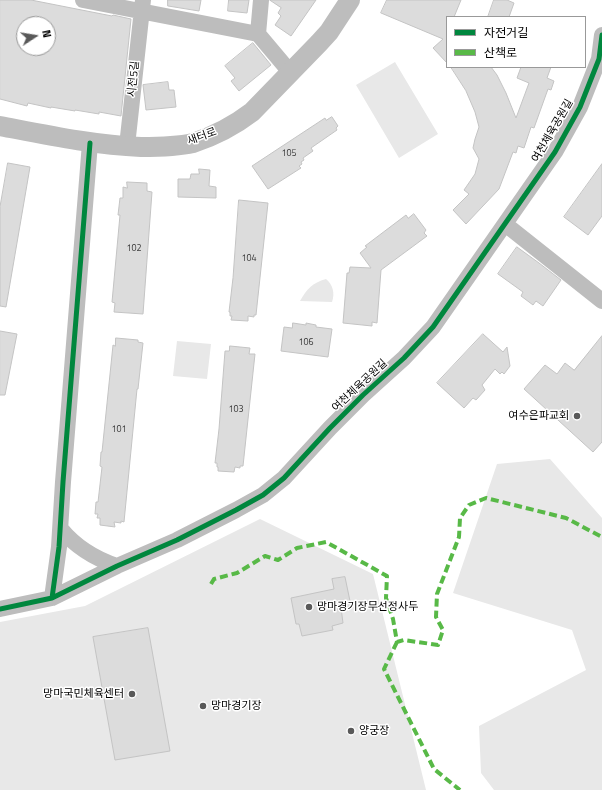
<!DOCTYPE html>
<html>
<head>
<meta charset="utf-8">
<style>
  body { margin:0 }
  #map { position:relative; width:602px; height:790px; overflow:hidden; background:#fff; font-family:"Titillium Web","Noto Sans KR",sans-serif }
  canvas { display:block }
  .legend { position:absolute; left:446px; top:16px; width:140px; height:52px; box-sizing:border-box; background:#fff; border:1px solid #999; margin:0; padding:5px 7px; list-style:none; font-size:12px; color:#000 }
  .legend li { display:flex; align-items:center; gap:8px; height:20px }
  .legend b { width:20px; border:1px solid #999 }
  .north { position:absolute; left:16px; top:16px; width:40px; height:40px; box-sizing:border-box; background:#fff; border:1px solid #999; border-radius:50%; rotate:78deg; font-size:11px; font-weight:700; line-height:16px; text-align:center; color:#000 }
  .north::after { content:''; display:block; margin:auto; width:14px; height:18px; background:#595959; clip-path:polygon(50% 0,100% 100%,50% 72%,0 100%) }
</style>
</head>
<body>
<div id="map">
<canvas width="602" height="790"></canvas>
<ul class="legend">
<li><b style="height:5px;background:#00873e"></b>자전거길</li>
<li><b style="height:5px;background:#58b947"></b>산책로</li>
</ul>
<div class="north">N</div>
</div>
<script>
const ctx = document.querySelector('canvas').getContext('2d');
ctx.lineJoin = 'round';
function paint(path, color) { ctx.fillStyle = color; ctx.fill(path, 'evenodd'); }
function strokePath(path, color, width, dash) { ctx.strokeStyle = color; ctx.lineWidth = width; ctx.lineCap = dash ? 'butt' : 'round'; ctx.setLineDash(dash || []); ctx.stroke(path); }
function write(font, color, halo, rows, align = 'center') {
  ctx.font = font + ' "Titillium Web","Noto Sans KR",sans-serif'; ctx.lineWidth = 3; ctx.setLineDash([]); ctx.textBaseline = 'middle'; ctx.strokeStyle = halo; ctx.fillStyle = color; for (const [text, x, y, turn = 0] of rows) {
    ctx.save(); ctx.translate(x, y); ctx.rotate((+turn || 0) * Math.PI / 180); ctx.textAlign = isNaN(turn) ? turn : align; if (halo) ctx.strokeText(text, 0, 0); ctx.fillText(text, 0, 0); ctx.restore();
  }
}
paint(new Path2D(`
  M 395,62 L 438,134 L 399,158 L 356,85 Z
  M 326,279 C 333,285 335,293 332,302 L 300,301 C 307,289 312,283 326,279 Z
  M 177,341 L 211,344 L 207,379 L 173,376 Z
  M 550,459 L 602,518 L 602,790 L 494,790 L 481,773 L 479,726 L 586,670 L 572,630 L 453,593 L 497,464 Z
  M 260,519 L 373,574 L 426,790 L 0,790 L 0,622 L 85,606 Z`), '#e8e8e8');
const building = new Path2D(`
  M 0,0 L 31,0 L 112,16 L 113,15 L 131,19 L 121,116 L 99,112 L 99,114 L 75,110 L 75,111 L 51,107 L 51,108 L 28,103 L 27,106 L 0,99 ZM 24,24 L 48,24 L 48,48 L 24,48 Z
  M 168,0 L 201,0 L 199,11 L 168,6 Z
  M 229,0 L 249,0 L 247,13 L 228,11 Z
  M 270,0 L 316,0 L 291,36 L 275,25 L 281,16 L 278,13 L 281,8 Z
  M 387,0 L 461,0 L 454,17 L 447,17 L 447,63 L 433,48 L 443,39 L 381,13 Z
  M 494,0 L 507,0 L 514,3 L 509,17 L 488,17 Z
  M 253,43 L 271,65 L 239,91 L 231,81 L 235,78 L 225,66 Z
  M 451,67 L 491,67 L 497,75 L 506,93 L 516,118 L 529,83 L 517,78 L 521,67 L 551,67 L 547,78 L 554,81 L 551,90 L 548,89 L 534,128 L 531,127 L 524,148 L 518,146 L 516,153 L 513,152 L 499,189 L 466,224 L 453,210 L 469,194 L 464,190 L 475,174 L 479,159 L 473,148 L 475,139 L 479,127 L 475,112 L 466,91 Z
  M 168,82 L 169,90 L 174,90 L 176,107 L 146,110 L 143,85 Z
  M 332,117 L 338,126 L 336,128 L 337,130 L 311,148 L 313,151 L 303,158 L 304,160 L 301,162 L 302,164 L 299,166 L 301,168 L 268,189 L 252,166 L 325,118 L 326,120 Z
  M 8,163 L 30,167 L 6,307 L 0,306 L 0,207 Z
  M 602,164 L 602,216 L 588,235 L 564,217 Z
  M 199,169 L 210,170 L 209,186 L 216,187 L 216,198 L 178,197 L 178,179 L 190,179 L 191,174 L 199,174 Z
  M 127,182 L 147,183 L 147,191 L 152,192 L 143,314 L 114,312 L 115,303 L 112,302 L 120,215 L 118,215 L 120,198 L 123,198 L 123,187 L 127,188 Z
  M 239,200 L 268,203 L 256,315 L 254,315 L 254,317 L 248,316 L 248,321 L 231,320 L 232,316 L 230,316 L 230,312 L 229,312 L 233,278 Z
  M 414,214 L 426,230 L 424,233 L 427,236 L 381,270 L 377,323 L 372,322 L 372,326 L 343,323 L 347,273 L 349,273 L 350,267 L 371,268 L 360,253 L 367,247 L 365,246 L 406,215 L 408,218 Z
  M 517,247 L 539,263 L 561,280 L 543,306 L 536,301 L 533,305 L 521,296 L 523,292 L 498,274 Z
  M 293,323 L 306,325 L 306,323 L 316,325 L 316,327 L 332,329 L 328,357 L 281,351 L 284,327 L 292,328 Z
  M 0,331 L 17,334 L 5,395 L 0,395 Z
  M 483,334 L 503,352 L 507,347 L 510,366 L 504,374 L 502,372 L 500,374 L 495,369 L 482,385 L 485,390 L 476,400 L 473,398 L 464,408 L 437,383 Z
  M 602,336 L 602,442 L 593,452 L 524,389 L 545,365 L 557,374 L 565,363 L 574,370 Z
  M 116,338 L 138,340 L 138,342 L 143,343 L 138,389 L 137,389 L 124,522 L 121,521 L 121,523 L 114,522 L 115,527 L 100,525 L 100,518 L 97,518 L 98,514 L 95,514 L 96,502 L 98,502 L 102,467 L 100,466 L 101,452 L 102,452 L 113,345 L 115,346 Z
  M 230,346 L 250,348 L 249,354 L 255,354 L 243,466 L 240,466 L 240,468 L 235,467 L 234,472 L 218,471 L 218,467 L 217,467 L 217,463 L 215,463 L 219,429 L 225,351 L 229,351 Z
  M 345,577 L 351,606 L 341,608 L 343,623 L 332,626 L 333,630 L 302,636 L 299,624 L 296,624 L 291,598 L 334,589 L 332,579 Z
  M 148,628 L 170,751 L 115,760 L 93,637 Z`);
paint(building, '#dcdcdc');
strokePath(building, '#c4c4c4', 1);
strokePath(new Path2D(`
  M 83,0 L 258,34
  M 261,0 L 258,34 L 290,72
  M 127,146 L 143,0
  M 505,224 L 602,301
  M 61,529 C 75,546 96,559 117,566
  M 52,598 L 59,547 L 63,482 L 90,143
  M 0,609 L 52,598 L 117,566 L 177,540 L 236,510 L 263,495 L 284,478 L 330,428 L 363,395 L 404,358 L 433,327 L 555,152 L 580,107 L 599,59 L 602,35`), '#bdbdbd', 16);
strokePath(new Path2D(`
  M 0,126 C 47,135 94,145 141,147 C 158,147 176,147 193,143 C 214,136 235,125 252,112 L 319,43 L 329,32 L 350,0`), '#bdbdbd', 20);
strokePath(new Path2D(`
  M 211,584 L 214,579 L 237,573 L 265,556 L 278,560 L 297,548 L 326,542 L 387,576 L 386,598 L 393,619 L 397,642 L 404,640 L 438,645 L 443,630 L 436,617 L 437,594 L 459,537 L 460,518 L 469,505 L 486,498 L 566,518 L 602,537
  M 397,642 L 384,669 L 434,769 L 460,790`), '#58b947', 4, [8, 4]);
strokePath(new Path2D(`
  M 52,598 L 59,547 L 63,482 L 90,143
  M 0,609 L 52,598 L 117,566 L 177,540 L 236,510 L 263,495 L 284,478 L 330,428 L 363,395 L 404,358 L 433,327 L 555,152 L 580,107 L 599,59 L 602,35`), '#00873e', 5);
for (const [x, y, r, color] of [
  [577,416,4,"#595959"],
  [309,607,4,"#595959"],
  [132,694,4,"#595959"],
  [203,706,4,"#595959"],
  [351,731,4,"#595959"]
]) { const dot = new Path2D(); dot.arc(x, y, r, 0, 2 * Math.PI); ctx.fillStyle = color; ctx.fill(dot); strokePath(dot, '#fff', 1.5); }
write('9px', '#373737', null, [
  ["105",289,154],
  ["102",134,249],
  ["104",249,259],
  ["106",306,343],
  ["103",236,410],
  ["101",119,430]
]);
write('11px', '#000', '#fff', [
  ["시전5길",134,79,-84],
  ["여천체육공원길",553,131,-60],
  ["새터로",202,137,-20],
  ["여천체육공원길",360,386,-43]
]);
write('11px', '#000', '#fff', [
  ["여수은파교회",569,416,"right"],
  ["망마경기장무선정사두",317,607],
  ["망마국민체육센터",124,694,"right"],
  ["망마경기장",211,706],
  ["양궁장",359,731]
], 'left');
</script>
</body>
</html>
